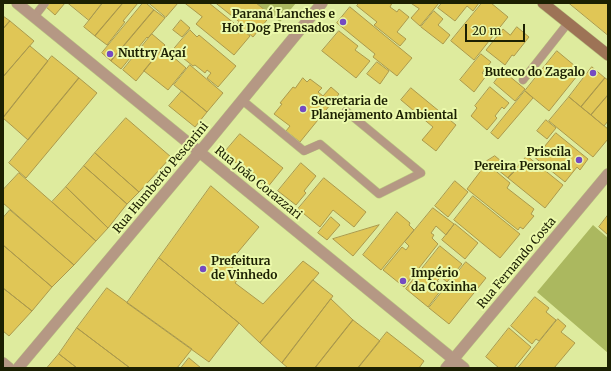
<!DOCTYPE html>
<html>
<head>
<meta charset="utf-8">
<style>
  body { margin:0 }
  #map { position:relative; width:611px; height:371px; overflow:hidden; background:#deeb9e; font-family:Merriweather,serif }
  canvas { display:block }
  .frame { position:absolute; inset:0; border:4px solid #1c2002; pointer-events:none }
  .scale { position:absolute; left:465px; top:24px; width:60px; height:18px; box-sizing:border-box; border:2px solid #1c2002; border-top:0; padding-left:5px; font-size:12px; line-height:14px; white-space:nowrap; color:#1c2002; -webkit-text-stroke:3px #ebf9ab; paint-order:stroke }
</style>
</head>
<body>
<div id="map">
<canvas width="611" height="371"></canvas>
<div class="frame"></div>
<div class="scale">20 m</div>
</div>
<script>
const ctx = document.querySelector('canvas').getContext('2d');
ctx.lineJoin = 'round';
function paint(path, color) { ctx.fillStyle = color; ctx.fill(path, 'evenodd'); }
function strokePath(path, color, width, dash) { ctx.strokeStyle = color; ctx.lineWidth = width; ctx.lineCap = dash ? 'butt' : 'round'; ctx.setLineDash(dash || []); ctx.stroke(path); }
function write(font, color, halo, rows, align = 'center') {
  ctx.font = font + ' Merriweather,serif'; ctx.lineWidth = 4; ctx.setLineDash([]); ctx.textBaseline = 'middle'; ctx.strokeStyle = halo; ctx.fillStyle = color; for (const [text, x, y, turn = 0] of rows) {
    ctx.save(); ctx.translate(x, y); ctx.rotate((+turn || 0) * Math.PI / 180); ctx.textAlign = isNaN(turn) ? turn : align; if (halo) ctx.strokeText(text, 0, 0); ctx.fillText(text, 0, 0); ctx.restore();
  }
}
paint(new Path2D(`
  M 256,3 L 296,3 L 280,22 Z
  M 593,225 L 608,238 L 608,353 L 537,292 Z`), '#abb85f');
const building = new Path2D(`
  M 47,3 L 65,3 L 55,15 L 45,6 Z
  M 68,3 L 102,3 L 89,20 Z
  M 103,3 L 123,3 L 95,36 L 84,27 Z
  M 123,3 L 138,3 L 123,21 L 125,22 L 107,45 L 95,36 Z
  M 143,3 L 146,3 L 154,10 L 111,61 L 102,53 Z
  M 149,3 L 178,3 L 166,17 Z
  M 185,3 L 209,3 L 250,36 L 234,55 L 196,24 L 202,17 Z
  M 216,3 L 256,3 L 271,15 L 253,37 L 237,24 L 239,22 Z
  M 359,3 L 392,3 L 390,7 L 397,12 L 399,9 L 409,17 L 397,32 L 406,39 L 400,46 L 374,25 L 377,22 L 357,6 Z
  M 411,3 L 439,3 L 420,26 L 411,18 L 419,9 Z
  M 442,3 L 479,3 L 473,11 L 467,6 L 455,21 L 438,8 Z
  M 482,3 L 491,3 L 508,17 L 474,60 L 451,41 Z
  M 569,3 L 608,3 L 608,35 Z
  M 350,7 L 412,58 L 397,76 L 373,57 L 375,54 L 337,23 Z
  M 154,10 L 165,18 L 148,38 L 147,37 L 121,69 L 111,61 Z
  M 434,11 L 443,19 L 438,25 L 450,35 L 443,44 L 421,27 Z
  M 3,16 L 10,21 L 3,29 Z
  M 181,20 L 190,28 L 182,37 L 173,30 Z
  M 10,21 L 34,41 L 3,77 L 3,29 Z
  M 517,27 L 529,37 L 514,56 L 512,55 L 505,65 L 486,50 L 503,29 L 510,35 Z
  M 190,30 L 197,37 L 199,35 L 236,66 L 218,87 L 207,78 L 211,73 L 207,70 L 205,73 L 195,65 L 193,66 L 173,50 Z
  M 339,31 L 358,46 L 355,50 L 370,61 L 356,78 L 322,51 Z
  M 152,34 L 165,45 L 136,81 L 123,70 Z
  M 30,46 L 48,61 L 3,118 L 3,77 Z
  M 163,48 L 186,68 L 168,90 L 144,71 Z
  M 557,51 L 581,71 L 549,111 L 525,91 Z
  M 481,54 L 491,62 L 482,73 L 486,76 L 474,92 L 460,80 Z
  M 52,56 L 79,78 L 28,140 L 3,118 Z
  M 377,62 L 389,71 L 380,84 L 367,74 Z
  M 190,65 L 223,93 L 207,112 L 174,85 Z
  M 592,67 L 605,78 L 581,107 L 569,97 Z
  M 503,71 L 525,89 L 515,101 L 494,83 Z
  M 79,78 L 97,93 L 26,178 L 9,163 Z
  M 303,78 L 307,82 L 310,79 L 322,88 L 318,92 L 323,96 L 331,87 L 339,94 L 300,142 L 286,131 L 290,126 L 274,114 L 282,104 L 280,103 L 293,87 L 295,88 Z
  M 605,78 L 608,80 L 608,95 L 591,115 L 581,107 Z
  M 490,87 L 509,103 L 504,109 L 502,107 L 495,116 L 497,118 L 487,130 L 471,116 L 477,108 L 475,106 Z
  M 411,88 L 456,125 L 436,151 L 422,140 L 433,127 L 401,100 Z
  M 182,91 L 207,112 L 195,127 L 169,106 Z
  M 525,91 L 533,98 L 498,139 L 491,133 Z
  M 608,95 L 608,121 L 604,126 L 591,115 Z
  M 569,97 L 608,129 L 608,139 L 593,157 L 549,121 Z
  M 126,118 L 171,157 L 139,192 L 95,153 Z
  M 546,120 L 556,128 L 547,139 L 537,131 Z
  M 556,133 L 588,159 L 580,170 L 577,167 L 565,182 L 533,156 L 539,147 L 542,149 Z
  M 240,134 L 283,168 L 267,188 L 224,153 Z
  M 95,153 L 139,192 L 127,204 L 84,166 Z
  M 495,156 L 514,172 L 508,178 L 487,161 Z
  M 527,156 L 563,185 L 545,208 L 508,178 Z
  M 301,163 L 316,176 L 304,191 L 306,193 L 296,205 L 278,191 Z
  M 84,166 L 127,204 L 108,228 L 66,187 Z
  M 491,167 L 510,183 L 507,188 L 534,209 L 531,214 L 534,216 L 523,229 L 520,227 L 518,230 L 467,189 L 483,168 L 487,171 Z
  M 19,173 L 96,241 L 74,265 L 3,203 L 3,190 Z
  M 324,178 L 366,212 L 354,227 L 333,210 L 320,227 L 298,209 Z
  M 455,181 L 468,192 L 448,217 L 435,206 Z
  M 211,186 L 259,227 L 228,264 L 241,275 L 235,283 L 263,304 L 303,261 L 319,273 L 260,343 L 239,323 L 159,258 Z
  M 66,187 L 108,228 L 96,241 L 52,202 Z
  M 473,196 L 520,234 L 500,258 L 454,220 Z
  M 433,208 L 454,224 L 446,235 L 436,226 L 431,233 L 434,235 L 432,238 L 438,244 L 404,287 L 383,270 L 402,247 L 406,250 L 409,246 L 405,242 Z
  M 10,210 L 74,265 L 52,287 L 3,245 L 3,218 Z
  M 397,212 L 410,223 L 409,225 L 414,230 L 381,270 L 363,255 Z
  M 608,215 L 608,235 L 599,227 Z
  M 331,217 L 340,225 L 327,240 L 318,233 Z
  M 455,224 L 478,243 L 465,259 L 442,240 Z
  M 379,225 L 353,256 L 333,239 Z
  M 3,245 L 52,287 L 32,311 L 3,288 Z
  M 440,246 L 462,264 L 447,282 L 441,277 L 437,281 L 444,286 L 428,307 L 406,289 Z
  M 159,258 L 239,323 L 209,362 L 127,303 Z
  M 466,262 L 486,278 L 449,324 L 429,308 Z
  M 313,280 L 333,296 L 282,363 L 260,343 Z
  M 3,288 L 32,311 L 9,336 L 3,331 Z
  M 107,288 L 192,349 L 177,368 L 130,368 L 77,328 Z
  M 535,297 L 549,308 L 546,312 L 556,320 L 539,341 L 536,339 L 532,344 L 511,326 Z
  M 331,299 L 353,320 L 315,368 L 288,368 L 282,363 Z
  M 558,319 L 566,326 L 561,332 L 575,343 L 554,368 L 518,368 Z
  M 353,320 L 380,341 L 358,368 L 315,368 Z
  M 77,328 L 130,368 L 77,368 L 59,354 Z
  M 509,328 L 531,347 L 514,368 L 499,368 L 486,357 Z
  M 387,332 L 424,361 L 419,368 L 358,368 Z
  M 59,354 L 77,368 L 47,368 Z
  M 189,358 L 201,368 L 181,368 Z`);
paint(building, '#e0c656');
strokePath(building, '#ab994c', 1);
const service = new Path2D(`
  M 34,17 L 45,3
  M 523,80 L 568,23
  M 242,100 L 304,151 L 320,144 L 379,194 L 421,173 L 346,111`);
const pedestrian = new Path2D(`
  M 3,363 L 9,368`);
const minor = new Path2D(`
  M 17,3 L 464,368
  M 446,368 L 608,174`);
const tertiary = new Path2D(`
  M 18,368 L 207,143 L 322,3`);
const secondary = new Path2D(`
  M 543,3 L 608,55`);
strokePath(service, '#bbc682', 9);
strokePath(pedestrian, '#bbc682', 12);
strokePath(minor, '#bbc682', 12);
strokePath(tertiary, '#bbc682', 12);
strokePath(secondary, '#bbc682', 12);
strokePath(service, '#b59884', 8);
strokePath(pedestrian, '#b59884', 11);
strokePath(minor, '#b59884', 11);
strokePath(tertiary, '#b59884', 11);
strokePath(secondary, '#9d7356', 11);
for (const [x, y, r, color] of [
  [343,22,4,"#754ac2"],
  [110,54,4,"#754ac2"],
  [593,73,4,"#754ac2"],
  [303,109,4,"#754ac2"],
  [579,160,4,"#754ac2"],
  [203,269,4,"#754ac2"],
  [403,281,4,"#754ac2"]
]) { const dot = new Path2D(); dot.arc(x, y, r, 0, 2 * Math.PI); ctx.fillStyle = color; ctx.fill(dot); strokePath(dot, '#ebf9ab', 1.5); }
write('bold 12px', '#1c2002', '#ebf9ab', [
  ["Paraná Lanches e",335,15,"right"],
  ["Hot Dog Prensados",335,29,"right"],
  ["Nuttry Açaí",118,54],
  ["Buteco do Zagalo",585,73,"right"],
  ["Secretaria de",311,102],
  ["Planejamento Ambiental",311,116],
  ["Priscila",571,153,"right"],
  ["Pereira Personal",571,167,"right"],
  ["Prefeitura",211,262],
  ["de Vinhedo",211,276],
  ["Império",411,274],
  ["da Coxinha",411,288]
], 'left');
write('12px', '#1c2002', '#ebf9ab', [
  ["Rua Humberto Pescarini",161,178,-50],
  ["Rua João Corazzari",258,183,39],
  ["Rua Fernando Costa",517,263,-50]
]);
</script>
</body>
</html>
